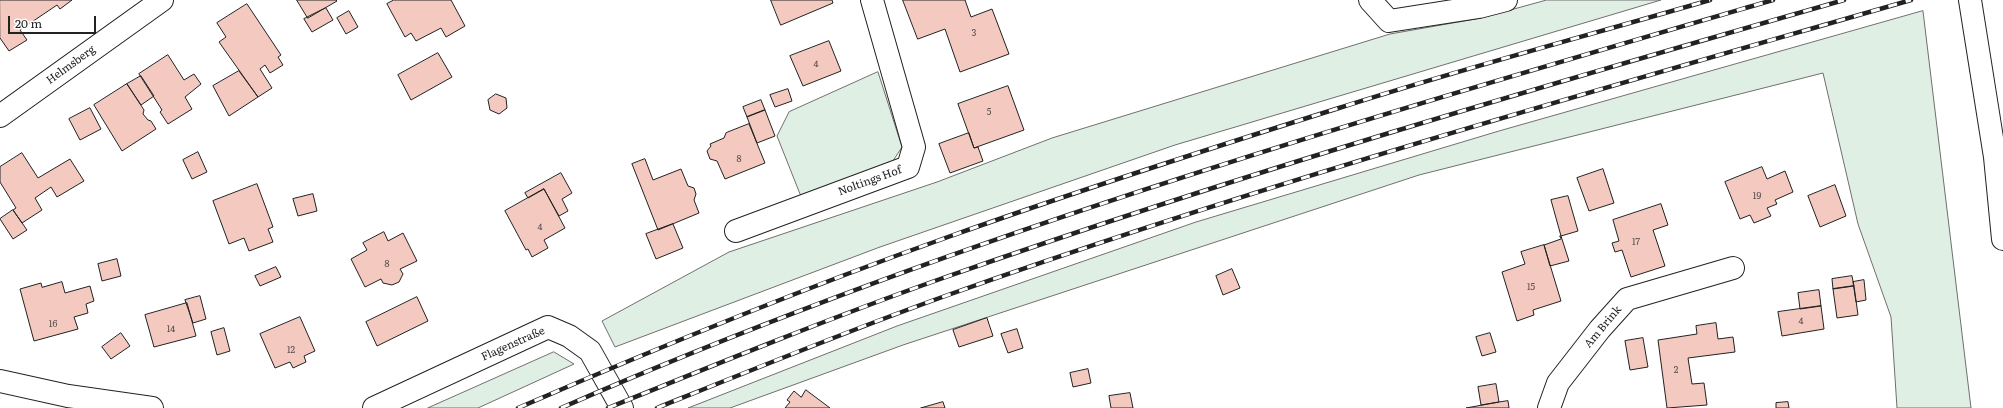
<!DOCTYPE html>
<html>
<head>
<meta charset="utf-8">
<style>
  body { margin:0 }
  #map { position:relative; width:2003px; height:408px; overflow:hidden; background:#fff; font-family:Literata,serif }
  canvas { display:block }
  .scale { position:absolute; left:8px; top:16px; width:88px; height:18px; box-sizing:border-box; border:2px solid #222; border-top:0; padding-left:5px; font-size:12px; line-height:14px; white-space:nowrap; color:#222; -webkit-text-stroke:3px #fff; paint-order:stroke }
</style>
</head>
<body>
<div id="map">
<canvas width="2003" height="408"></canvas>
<div class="scale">20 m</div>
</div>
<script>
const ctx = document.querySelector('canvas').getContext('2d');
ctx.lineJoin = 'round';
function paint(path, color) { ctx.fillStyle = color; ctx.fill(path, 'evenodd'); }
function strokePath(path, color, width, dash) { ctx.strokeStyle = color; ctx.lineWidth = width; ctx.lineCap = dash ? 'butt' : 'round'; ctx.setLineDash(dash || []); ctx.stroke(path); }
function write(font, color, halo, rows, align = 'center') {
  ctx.font = font + ' Literata,serif'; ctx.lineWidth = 3; ctx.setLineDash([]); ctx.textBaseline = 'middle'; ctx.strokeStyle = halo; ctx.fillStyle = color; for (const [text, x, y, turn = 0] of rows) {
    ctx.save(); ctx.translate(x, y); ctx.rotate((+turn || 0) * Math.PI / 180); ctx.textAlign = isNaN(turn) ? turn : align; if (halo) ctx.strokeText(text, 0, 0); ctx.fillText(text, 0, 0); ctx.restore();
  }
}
const green = new Path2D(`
  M 1547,0 L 1661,0 L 1175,145 L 880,247 L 615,347 L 602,321 L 729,252 L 937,182 L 1052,138 L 1390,34 L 1481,18 Z
  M 1923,11 L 1971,408 L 1897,408 L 1891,317 L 1858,224 L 1823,73 L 1419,175 L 903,345 L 730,408 L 688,408 L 897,326 L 1196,222 L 1499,131 Z
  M 878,72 L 902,147 L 891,164 L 802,199 L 777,136 L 789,112 Z
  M 554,352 L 574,364 L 478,408 L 428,408 Z`);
paint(green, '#e0efe3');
strokePath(green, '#6f6f6f', 1);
const building = new Path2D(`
  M 0,0 L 72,0 L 60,9 L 57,5 L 20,30 L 27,40 L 9,51 L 0,38 Z
  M 297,0 L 336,0 L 337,1 L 308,18 Z
  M 394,0 L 451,0 L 465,26 L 446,37 L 441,28 L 416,41 L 411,33 L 405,37 L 387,4 Z
  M 771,0 L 832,0 L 833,3 L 781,25 Z
  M 903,0 L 965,0 L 971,17 L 992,9 L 1009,54 L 960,72 L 945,29 L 918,39 Z
  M 247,4 L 281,55 L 278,57 L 283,65 L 270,73 L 265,65 L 260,69 L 272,88 L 258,97 L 219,42 L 226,37 L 217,23 Z
  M 326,8 L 333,20 L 312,32 L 304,19 Z
  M 349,11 L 358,27 L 346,34 L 337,18 Z
  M 829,41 L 841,71 L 803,86 L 790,56 Z
  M 438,53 L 452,77 L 411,100 L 398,75 Z
  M 168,55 L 184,80 L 194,74 L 201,84 L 185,97 L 192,109 L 168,124 L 160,112 L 162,110 L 139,74 Z
  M 239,71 L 258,97 L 229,116 L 213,86 Z
  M 141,76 L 154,96 L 141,105 L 127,84 Z
  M 127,84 L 144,110 L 143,114 L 148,120 L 151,121 L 156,129 L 122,151 L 94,105 Z
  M 1008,86 L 1024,130 L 974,148 L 958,104 Z
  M 788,89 L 792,101 L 775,107 L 770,95 Z
  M 496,94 L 506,98 L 507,108 L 499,114 L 490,110 L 488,100 Z
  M 761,100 L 765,110 L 747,117 L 743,107 Z
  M 90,108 L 101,129 L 80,140 L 69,119 Z
  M 765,110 L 775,136 L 757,143 L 747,117 Z
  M 749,124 L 765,163 L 725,179 L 717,161 L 710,159 L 707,151 L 711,146 L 710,144 L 724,138 L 726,133 Z
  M 969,133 L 974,148 L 978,147 L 983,161 L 950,173 L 939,144 Z
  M 198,152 L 207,172 L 192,179 L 183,160 Z
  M 22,153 L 38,178 L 70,159 L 84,181 L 57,197 L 51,187 L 35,198 L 42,210 L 22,223 L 13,210 L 16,208 L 0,182 L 0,167 Z
  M 645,159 L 653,180 L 681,169 L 688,186 L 694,188 L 696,194 L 694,200 L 699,213 L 658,230 L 632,164 Z
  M 1762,167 L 1767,179 L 1785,171 L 1793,192 L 1775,200 L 1777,204 L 1767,208 L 1771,216 L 1754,223 L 1750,215 L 1740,219 L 1725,182 Z
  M 1603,169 L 1614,203 L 1589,211 L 1577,178 Z
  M 561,173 L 572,193 L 562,199 L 568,211 L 559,216 L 544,189 L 528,198 L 525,193 Z
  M 257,184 L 273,227 L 268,229 L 273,242 L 249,251 L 244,238 L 229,244 L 213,201 Z
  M 1835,185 L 1846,216 L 1820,227 L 1808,196 Z
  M 544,189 L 565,228 L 544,240 L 548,248 L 532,257 L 528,249 L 526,250 L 505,211 Z
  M 313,194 L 317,211 L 298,216 L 293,199 Z
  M 1568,196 L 1578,231 L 1561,236 L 1551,200 Z
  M 1661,204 L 1668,225 L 1653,230 L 1665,266 L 1631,277 L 1622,250 L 1615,252 L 1612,243 L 1619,241 L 1613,220 Z
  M 13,210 L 27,230 L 13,239 L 0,219 Z
  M 673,224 L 683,248 L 656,259 L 646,234 Z
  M 384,232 L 388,241 L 403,233 L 417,261 L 400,269 L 403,274 L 399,282 L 392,285 L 383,283 L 381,279 L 365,287 L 351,259 L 367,250 L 363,243 Z
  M 1560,236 L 1561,236 L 1569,261 L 1550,266 L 1544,245 L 1561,239 Z
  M 1544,245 L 1561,301 L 1533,310 L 1534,315 L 1517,321 L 1502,272 L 1525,264 L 1521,252 Z
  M 117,259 L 121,276 L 102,281 L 98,264 Z
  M 276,267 L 281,277 L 260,286 L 255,276 Z
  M 1232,269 L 1240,288 L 1223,295 L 1216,276 Z
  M 1852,276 L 1854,286 L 1833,289 L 1832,279 Z
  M 1864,280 L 1866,300 L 1856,302 L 1853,282 Z
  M 62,282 L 65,293 L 90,286 L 94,301 L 86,304 L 88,313 L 74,317 L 78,329 L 34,341 L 20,289 L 41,283 L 42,287 Z
  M 1854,286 L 1858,315 L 1837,318 L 1833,289 Z
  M 1819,290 L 1821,306 L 1800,309 L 1798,293 Z
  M 200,296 L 206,319 L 193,323 L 185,300 Z
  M 417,297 L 428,321 L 377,346 L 366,322 Z
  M 187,303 L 196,336 L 154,347 L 145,315 Z
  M 1821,306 L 1824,329 L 1782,336 L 1778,312 Z
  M 300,317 L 315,351 L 304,356 L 306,362 L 293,368 L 290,362 L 275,368 L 260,334 Z
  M 987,318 L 993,336 L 959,347 L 953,330 Z
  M 1716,323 L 1718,339 L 1733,337 L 1735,352 L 1688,358 L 1692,384 L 1704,383 L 1707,405 L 1667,408 L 1658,340 L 1697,334 L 1696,326 Z
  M 224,328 L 230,351 L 217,355 L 211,332 Z
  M 1017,329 L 1023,348 L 1008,353 L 1001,334 Z
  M 121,333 L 130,346 L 111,359 L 102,347 Z
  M 1490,333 L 1496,352 L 1482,356 L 1476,337 Z
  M 1643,338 L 1648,367 L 1630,370 L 1625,341 Z
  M 1088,369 L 1091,383 L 1073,387 L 1070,373 Z
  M 1496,384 L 1499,402 L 1481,405 L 1478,387 Z
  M 806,390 L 830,408 L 785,408 L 790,402 L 787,400 L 794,391 L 801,397 Z
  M 1130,393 L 1133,408 L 1111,408 L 1109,396 Z
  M 1508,401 L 1509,408 L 1466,408 L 1499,402 Z
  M 943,402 L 945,408 L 921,408 Z
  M 1788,402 L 1789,408 L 1776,408 L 1776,403 Z`);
paint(building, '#f3c9c0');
strokePath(building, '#222', 1);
const minor = new Path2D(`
  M 1370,0 L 1389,21 L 1479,7 L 1506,0
  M 0,116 L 162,0
  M 736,231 L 908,167 L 914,147 L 872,0
  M 0,381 L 68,396 L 152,408
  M 374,408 L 548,327 L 569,336 L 590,351 L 622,408
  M 1549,408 L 1558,383 L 1600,329 L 1627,299 L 1733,268`);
const trunk = new Path2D(`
  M 1970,0 L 1995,157 L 2003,239`);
strokePath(minor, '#222', 24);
strokePath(trunk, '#222', 24);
strokePath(minor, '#fff', 22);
strokePath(trunk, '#fff', 22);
const rail = new Path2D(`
  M 518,408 C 659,347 802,289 948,237 C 1077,191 1208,149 1339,108 C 1461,69 1586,36 1710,0
  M 561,408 C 953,237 1364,119 1773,0
  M 608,408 C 719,363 830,318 943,278 C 1240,174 1542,86 1844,0
  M 657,408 C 754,369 850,330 948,295 C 1264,183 1588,93 1911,0`);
strokePath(rail, '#222', 4.5);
strokePath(rail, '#fff', 3, [9]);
write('9px', '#564c4a', null, [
  ["3",974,33],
  ["4",816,64],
  ["5",989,112],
  ["8",739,159],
  ["19",1757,196],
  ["4",540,227],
  ["17",1636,242],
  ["8",387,264],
  ["15",1531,287],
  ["4",1801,321],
  ["16",53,324],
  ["14",171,329],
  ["12",291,350],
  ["2",1676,370]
]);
write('11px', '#222', '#fff', [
  ["Helmsberg",71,65,-36],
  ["Noltings Hof",870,181,-20],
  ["Am Brink",1603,327,-50],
  ["Flagenstraße",513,344,-24]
]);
</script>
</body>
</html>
